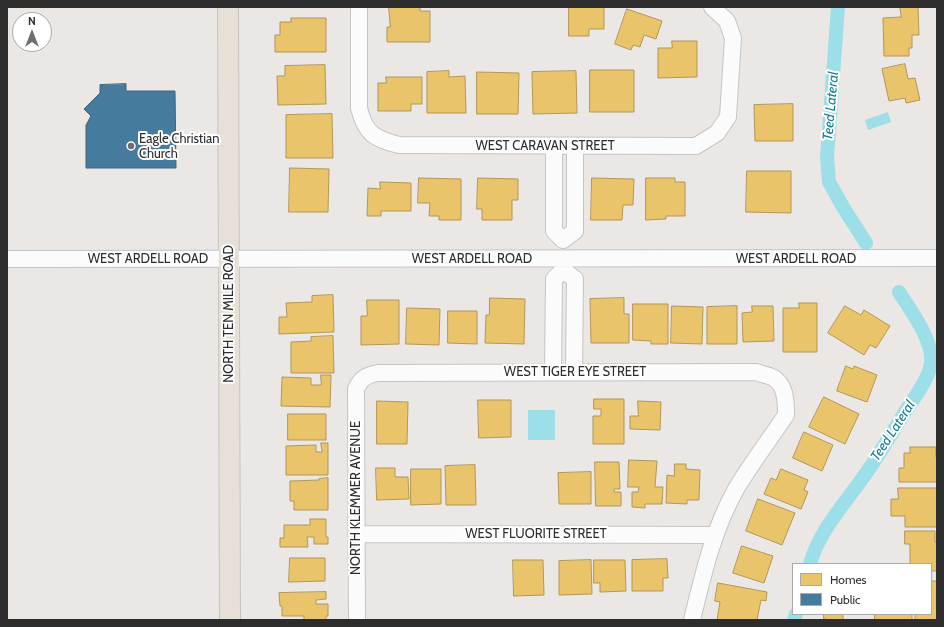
<!DOCTYPE html>
<html>
<head>
<meta charset="utf-8">
<style>
  body { margin:0 }
  #map { position:relative; width:944px; height:627px; overflow:hidden; background:#eae7e4; font-family:Cabin,sans-serif }
  canvas { display:block }
  .frame { position:absolute; inset:0; border:8px solid #2d2d2d; pointer-events:none }
  .legend { position:absolute; left:792px; top:563px; width:140px; height:52px; box-sizing:border-box; background:#fff; border:1px solid #ababab; margin:0; padding:5px 7px; list-style:none; font-size:12px; color:#2d2d2d }
  .legend li { display:flex; align-items:center; gap:8px; height:20px }
  .legend b { width:20px; border:1px solid #ababab }
  .north { position:absolute; left:12px; top:12px; width:40px; height:40px; box-sizing:border-box; background:#fff; border:1px solid #ababab; border-radius:50%; rotate:0deg; font-size:11px; font-weight:700; line-height:16px; text-align:center; color:#2d2d2d }
  .north::after { content:''; display:block; margin:auto; width:14px; height:18px; background:#6f6e6d; clip-path:polygon(50% 0,100% 100%,50% 72%,0 100%) }
</style>
</head>
<body>
<div id="map">
<canvas width="944" height="627"></canvas>
<div class="frame"></div>
<ul class="legend">
<li><b style="height:11px;background:#e9c46a"></b>Homes</li>
<li><b style="height:11px;background:#457b9d"></b>Public</li>
</ul>
<div class="north">N</div>
</div>
<script>
const ctx = document.querySelector('canvas').getContext('2d');
ctx.lineJoin = 'round';
function paint(path, color) { ctx.fillStyle = color; ctx.fill(path, 'evenodd'); }
function strokePath(path, color, width, dash) { ctx.strokeStyle = color; ctx.lineWidth = width; ctx.lineCap = dash ? 'butt' : 'round'; ctx.setLineDash(dash || []); ctx.stroke(path); }
function write(font, color, halo, rows, align = 'center') {
  ctx.font = font + ' Cabin,sans-serif'; ctx.lineWidth = 4; ctx.setLineDash([]); ctx.textBaseline = 'middle'; ctx.strokeStyle = halo; ctx.fillStyle = color; for (const [text, x, y, turn = 0] of rows) {
    ctx.save(); ctx.translate(x, y); ctx.rotate((+turn || 0) * Math.PI / 180); ctx.textAlign = isNaN(turn) ? turn : align; if (halo) ctx.strokeText(text, 0, 0); ctx.fillText(text, 0, 0); ctx.restore();
  }
}
paint(new Path2D(`
  M 888,112 L 891,122 L 868,130 L 865,120 Z
  M 528,410 L 555,410 L 555,440 L 528,440 Z`), '#9cdfe8');
const homes = new Path2D(`
  M 389,7 L 420,7 L 420,11 L 430,11 L 430,42 L 387,42 L 387,27 L 390,27 Z
  M 569,7 L 604,7 L 604,29 L 589,29 L 589,36 L 569,36 Z
  M 900,7 L 918,7 L 919,35 L 912,35 L 912,48 L 909,48 L 909,56 L 884,56 L 883,18 L 901,17 Z
  M 627,9 L 662,21 L 656,39 L 644,35 L 640,47 L 633,45 L 631,50 L 615,44 Z
  M 291,18 L 326,18 L 326,52 L 275,52 L 275,35 L 280,35 L 280,22 L 291,22 Z
  M 672,41 L 697,41 L 697,77 L 658,78 L 658,48 L 672,48 Z
  M 905,64 L 908,79 L 915,78 L 920,100 L 906,103 L 905,98 L 889,101 L 882,69 Z
  M 325,65 L 326,104 L 278,105 L 277,76 L 285,76 L 285,66 Z
  M 590,70 L 634,70 L 634,112 L 590,112 Z
  M 449,71 L 449,77 L 465,76 L 466,113 L 427,113 L 427,72 Z
  M 576,71 L 577,113 L 533,114 L 532,72 Z
  M 477,72 L 519,73 L 518,114 L 477,114 Z
  M 386,77 L 422,77 L 422,104 L 411,104 L 411,111 L 378,111 L 378,83 L 386,83 Z
  M 793,104 L 793,141 L 755,141 L 754,105 Z
  M 332,114 L 333,158 L 286,158 L 286,115 Z
  M 290,168 L 329,169 L 328,212 L 289,212 Z
  M 747,171 L 791,171 L 791,213 L 746,212 Z
  M 419,178 L 461,179 L 461,220 L 439,220 L 439,216 L 429,216 L 430,203 L 418,203 Z
  M 478,178 L 518,179 L 518,200 L 512,200 L 512,220 L 482,220 L 482,209 L 477,209 Z
  M 592,178 L 634,179 L 633,205 L 623,205 L 622,220 L 591,220 Z
  M 646,178 L 675,178 L 675,182 L 685,182 L 685,216 L 666,216 L 666,219 L 646,220 Z
  M 380,182 L 411,183 L 411,211 L 381,211 L 381,216 L 367,216 L 368,188 L 380,189 Z
  M 333,295 L 334,332 L 279,334 L 279,317 L 287,317 L 286,303 L 312,302 L 312,296 Z
  M 490,298 L 525,299 L 524,344 L 485,343 L 486,315 L 489,315 Z
  M 624,298 L 624,314 L 629,314 L 629,343 L 591,343 L 590,299 Z
  M 367,300 L 399,300 L 399,344 L 361,345 L 361,316 L 367,316 Z
  M 799,303 L 817,303 L 817,352 L 783,352 L 783,308 L 799,308 Z
  M 633,304 L 668,304 L 668,344 L 651,344 L 651,341 L 633,340 Z
  M 672,306 L 703,307 L 702,344 L 671,343 Z
  M 737,306 L 737,344 L 707,344 L 707,307 Z
  M 752,306 L 773,306 L 774,341 L 743,342 L 742,313 L 752,312 Z
  M 845,306 L 861,315 L 864,310 L 890,326 L 876,348 L 870,345 L 864,355 L 828,333 Z
  M 407,308 L 440,309 L 439,345 L 406,344 Z
  M 448,311 L 477,311 L 477,344 L 448,343 Z
  M 333,336 L 334,373 L 291,373 L 291,342 L 311,341 L 311,337 Z
  M 846,366 L 853,369 L 854,366 L 877,375 L 867,402 L 837,391 Z
  M 321,375 L 331,375 L 330,407 L 281,406 L 282,377 L 311,378 L 311,385 L 321,385 Z
  M 824,397 L 859,414 L 845,444 L 809,427 Z
  M 594,399 L 624,399 L 624,444 L 593,444 L 593,416 L 601,416 L 601,409 L 594,409 Z
  M 478,400 L 511,400 L 511,437 L 479,438 Z
  M 377,401 L 408,402 L 407,444 L 377,444 Z
  M 638,401 L 661,402 L 660,430 L 630,429 L 630,416 L 638,416 Z
  M 288,414 L 326,414 L 326,440 L 288,440 Z
  M 804,432 L 833,445 L 822,471 L 793,458 Z
  M 321,443 L 328,443 L 328,475 L 286,475 L 286,446 L 316,445 L 316,452 L 322,452 Z
  M 910,447 L 936,447 L 936,457 L 937,457 L 937,482 L 899,482 L 899,468 L 904,468 L 904,453 L 910,453 Z
  M 629,460 L 657,461 L 655,487 L 663,487 L 662,504 L 645,504 L 645,508 L 632,507 L 632,492 L 638,492 L 639,487 L 628,487 Z
  M 595,462 L 619,462 L 620,489 L 614,489 L 614,492 L 621,492 L 621,506 L 596,506 Z
  M 675,464 L 686,464 L 686,469 L 700,470 L 699,500 L 687,500 L 687,504 L 666,503 L 667,475 L 674,476 Z
  M 475,465 L 476,505 L 446,505 L 445,466 Z
  M 376,468 L 395,468 L 395,477 L 408,477 L 409,499 L 377,500 Z
  M 411,469 L 441,469 L 441,504 L 411,505 Z
  M 781,469 L 808,480 L 804,490 L 808,492 L 801,509 L 764,494 L 771,478 L 776,480 Z
  M 591,472 L 591,504 L 559,504 L 558,473 Z
  M 328,478 L 328,510 L 294,510 L 294,501 L 290,501 L 290,481 L 319,480 L 319,479 Z
  M 898,488 L 937,488 L 937,527 L 905,527 L 905,516 L 891,516 L 891,499 L 898,499 Z
  M 758,499 L 795,513 L 782,545 L 746,531 Z
  M 310,519 L 326,519 L 326,537 L 328,537 L 328,544 L 314,544 L 314,537 L 307,537 L 308,547 L 280,547 L 280,538 L 284,538 L 284,525 L 310,525 Z
  M 905,531 L 935,531 L 935,542 L 937,542 L 937,571 L 931,571 L 931,564 L 910,564 L 910,544 L 905,544 Z
  M 742,546 L 773,556 L 764,583 L 733,573 Z
  M 290,558 L 325,558 L 325,581 L 289,582 Z
  M 667,559 L 668,578 L 663,578 L 663,591 L 632,591 L 632,560 Z
  M 513,560 L 543,560 L 544,595 L 514,596 Z
  M 591,560 L 592,594 L 559,595 L 559,561 Z
  M 594,560 L 625,560 L 626,591 L 600,592 L 600,583 L 594,583 Z
  M 931,581 L 937,581 L 937,620 L 915,620 L 915,614 L 931,614 Z
  M 718,583 L 767,592 L 766,601 L 761,600 L 757,620 L 717,620 L 720,602 L 715,601 Z
  M 326,592 L 326,599 L 316,600 L 316,604 L 328,604 L 328,616 L 326,616 L 326,620 L 304,620 L 304,616 L 282,616 L 282,606 L 280,606 L 279,593 Z
  M 824,614 L 860,614 L 843,614 L 843,620 L 826,620 L 826,619 L 824,619 Z
  M 875,614 L 912,614 L 912,620 L 875,620 Z`);
paint(homes, '#e9c46a');
strokePath(homes, '#b19758', 1);
const public = new Path2D(`
  M 126,84 L 126,91 L 175,91 L 176,168 L 86,168 L 86,125 L 91,116 L 84,109 L 100,93 L 100,85 Z`);
paint(public, '#457b9d');
strokePath(public, '#3e647b', 1);
strokePath(new Path2D(`
  M 838,7 L 827,157 L 829,182 L 843,207 L 866,243
  M 810,564 C 820,528 849,499 869,469 C 882,450 893,431 905,412 C 914,398 928,380 931,364 C 934,341 911,311 899,292
  M 794,620 L 796,614`), '#9cdfe8', 14);
const minor = new Path2D(`
  M 359,7 L 359,108 C 365,133 374,139 399,145 L 696,146 L 717,133 L 728,117 L 733,38 L 727,21 L 712,7
  M 554,146 L 554,231 L 563,240 L 575,231 L 575,146
  M 7,259 L 937,258
  M 553,372 L 554,279 L 563,270 L 575,279 L 574,371
  M 356,534 L 715,535
  M 357,620 L 356,389 C 361,378 367,375 378,373 L 756,372 C 761,374 767,375 772,377 C 786,384 786,402 786,415 C 769,440 751,464 736,489 C 713,530 703,575 692,620`);
const major = new Path2D(`
  M 228,7 L 230,620`);
strokePath(minor, '#c5c4c4', 18);
strokePath(major, '#c6c4c3', 22);
strokePath(minor, '#fcfbfb', 16);
strokePath(major, '#e6e0d6', 20);
for (const [x, y, r, color] of [
  [131,146,4,"#6f6e6d"]
]) { const dot = new Path2D(); dot.arc(x, y, r, 0, 2 * Math.PI); ctx.fillStyle = color; ctx.fill(dot); strokePath(dot, '#fff', 1.5); }
write('13px', '#2d2d2d', '#fff', [
  ["Eagle Christian",139,139],
  ["Church",139,154]
], 'left');
write('13px', '#2d2d2d', '#fff', [
  ["WEST CARAVAN STREET",545,146],
  ["WEST ARDELL ROAD",148,259],
  ["WEST ARDELL ROAD",472,259],
  ["WEST ARDELL ROAD",796,259],
  ["NORTH TEN MILE ROAD",229,314,-90],
  ["WEST TIGER EYE STREET",575,372],
  ["NORTH KLEMMER AVENUE",356,498,-90],
  ["WEST FLUORITE STREET",536,534]
]);
write('italic 14px', '#157e99', '#fff', [
  ["Teed Lateral",831,106,-85],
  ["Teed Lateral",893,431,-57]
]);
</script>
</body>
</html>
